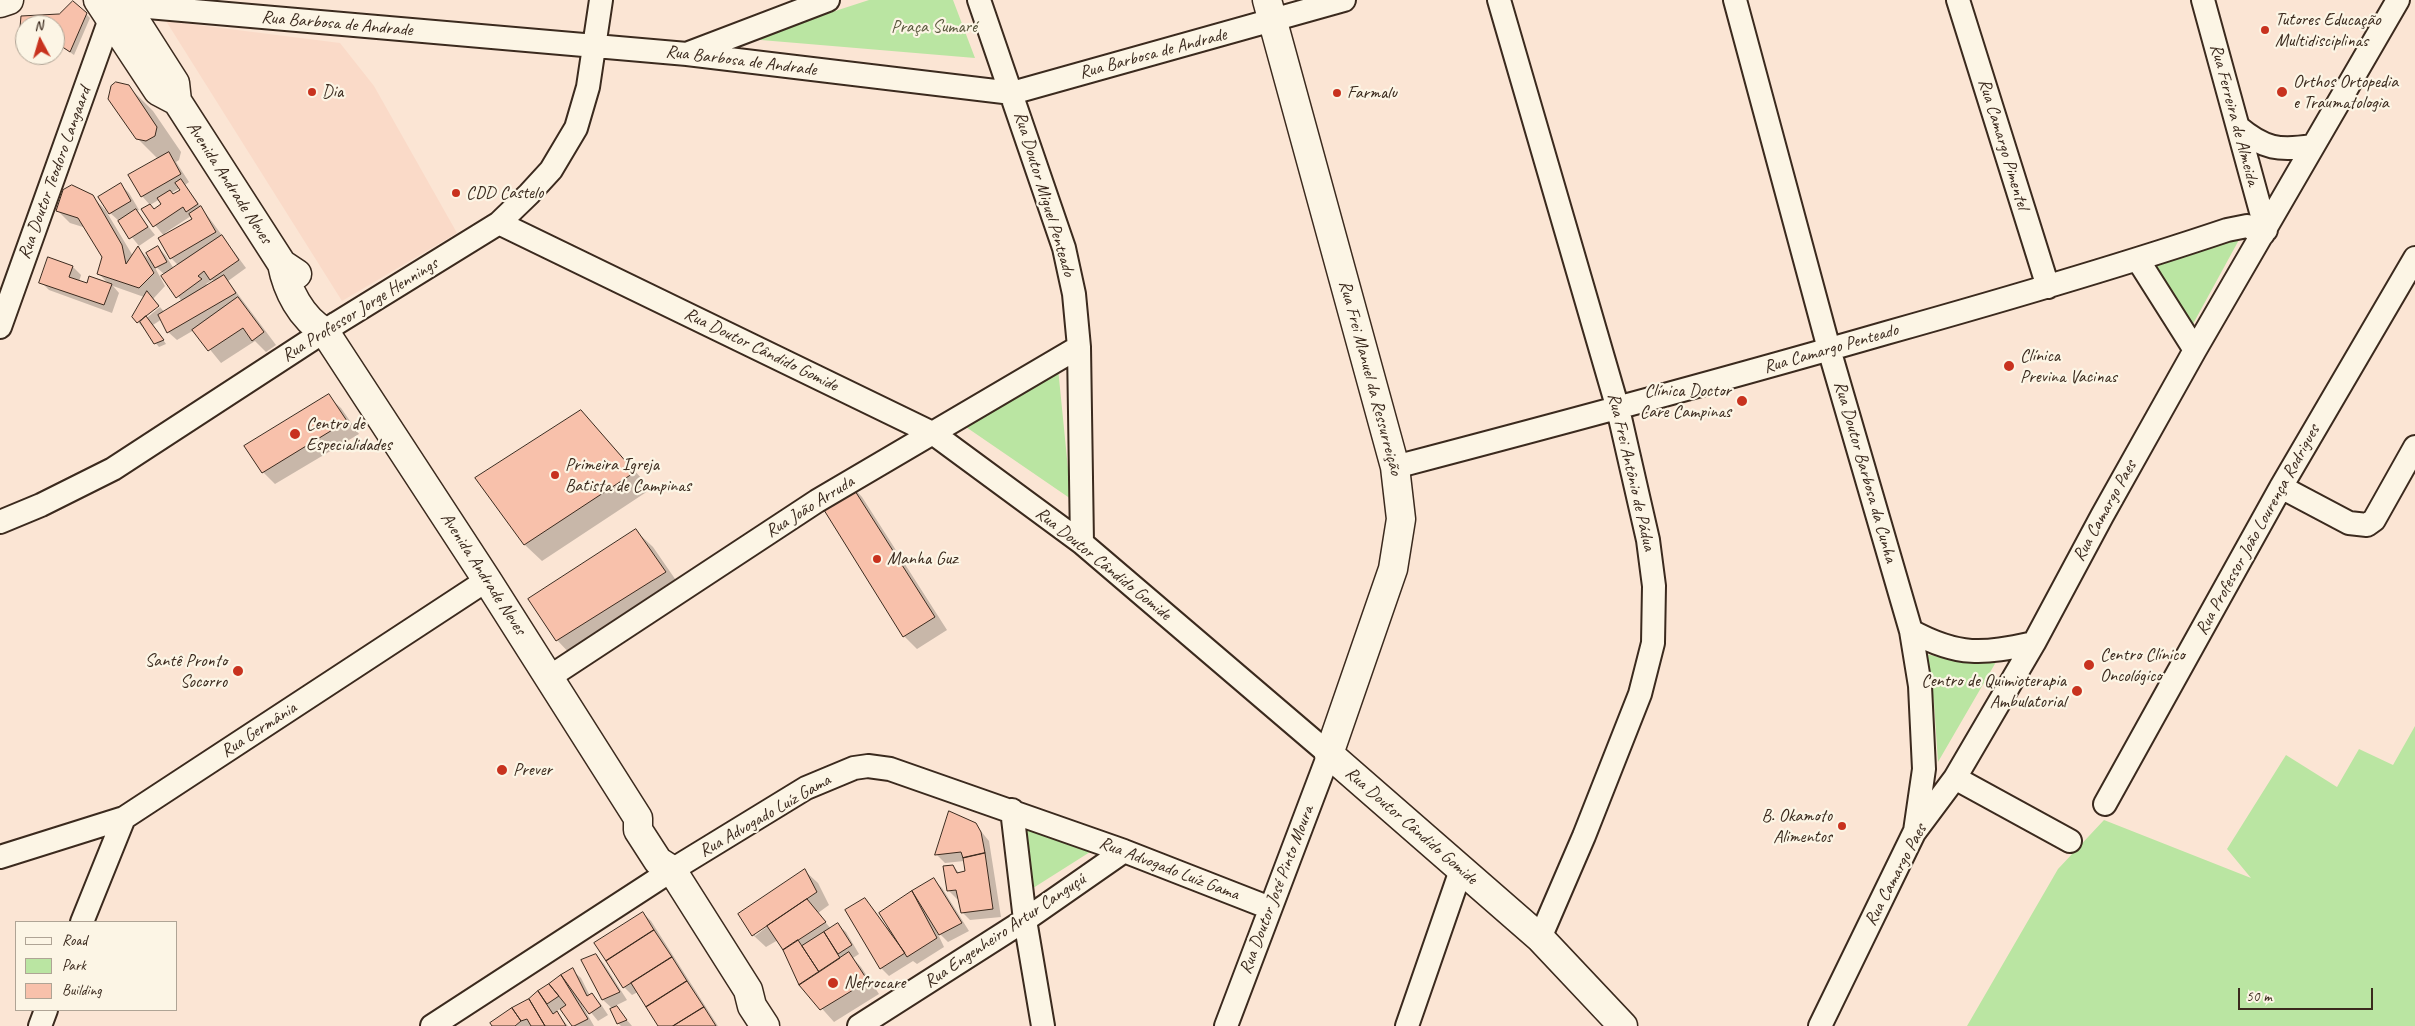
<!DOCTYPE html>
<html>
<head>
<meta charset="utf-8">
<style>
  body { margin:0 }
  #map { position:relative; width:2415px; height:1026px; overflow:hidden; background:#fbe5d4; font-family:Caveat,sans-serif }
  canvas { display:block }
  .legend { position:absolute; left:15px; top:921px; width:162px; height:90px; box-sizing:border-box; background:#fcf5e5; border:1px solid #afa495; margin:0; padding:6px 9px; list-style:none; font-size:15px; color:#3b2a1e }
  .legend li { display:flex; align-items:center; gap:10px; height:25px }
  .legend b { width:25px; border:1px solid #afa495 }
  .north { position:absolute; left:15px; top:15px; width:50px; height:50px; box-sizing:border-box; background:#fcf5e5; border:1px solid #afa495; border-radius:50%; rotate:354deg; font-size:14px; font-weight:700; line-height:20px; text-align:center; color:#3b2a1e }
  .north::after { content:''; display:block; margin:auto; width:18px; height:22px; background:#c8321e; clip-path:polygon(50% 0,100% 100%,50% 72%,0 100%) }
  .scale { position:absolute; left:2238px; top:988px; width:135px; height:22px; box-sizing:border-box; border:2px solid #3b2a1e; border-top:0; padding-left:6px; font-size:15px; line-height:18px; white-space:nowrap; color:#3b2a1e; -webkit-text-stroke:4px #fcf5e5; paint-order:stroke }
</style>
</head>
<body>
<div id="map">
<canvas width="2415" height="1026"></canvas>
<ul class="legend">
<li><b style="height:6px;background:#fcf5e5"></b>Road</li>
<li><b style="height:14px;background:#bae5a2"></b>Park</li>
<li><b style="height:14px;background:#f8c1ab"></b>Building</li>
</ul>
<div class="north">N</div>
<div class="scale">50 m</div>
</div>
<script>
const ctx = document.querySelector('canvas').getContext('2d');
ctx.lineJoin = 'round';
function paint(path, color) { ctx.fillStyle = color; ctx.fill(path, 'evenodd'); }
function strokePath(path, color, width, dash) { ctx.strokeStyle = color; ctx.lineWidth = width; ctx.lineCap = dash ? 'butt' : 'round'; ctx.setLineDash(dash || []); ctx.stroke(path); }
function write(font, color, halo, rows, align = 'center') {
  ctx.font = font + ' Caveat,sans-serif'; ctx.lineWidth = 4.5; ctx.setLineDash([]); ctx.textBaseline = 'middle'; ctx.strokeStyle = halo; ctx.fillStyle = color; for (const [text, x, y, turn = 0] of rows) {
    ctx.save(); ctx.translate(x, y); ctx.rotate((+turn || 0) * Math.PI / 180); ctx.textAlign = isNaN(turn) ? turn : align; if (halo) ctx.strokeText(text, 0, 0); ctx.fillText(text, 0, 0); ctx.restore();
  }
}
paint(new Path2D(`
  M 166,21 L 340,43 L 374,86 L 457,233 L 342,301 Z`), '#fadac8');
paint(new Path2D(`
  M 869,0 L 953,0 L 975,58 L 749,39 Z
  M 2246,227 L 2193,324 L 2146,260 Z
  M 1058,368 L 1071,499 L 966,427 Z
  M 1926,654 L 1961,662 L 1996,662 L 1938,762 L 1934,703 Z
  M 2415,726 L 2415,1026 L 1967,1026 L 2058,869 L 2104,820 L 2251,878 L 2227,849 L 2286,755 L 2337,787 L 2359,749 L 2393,765 Z
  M 1026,827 L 1090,852 L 1030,890 Z`), '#bae5a2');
paint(new Path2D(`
  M 86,14 L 90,18 L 74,55 L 55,42 L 55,25 L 25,25 L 25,42 L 20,39 L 22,17 Z
  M 128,86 L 153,111 L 181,152 L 179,160 L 176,162 L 189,182 L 185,185 L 246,268 L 228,281 L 276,345 L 266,352 L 255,341 L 221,363 L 194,330 L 177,340 L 168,332 L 162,319 L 153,325 L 166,344 L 159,347 L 134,317 L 144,297 L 113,286 L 119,293 L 112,313 L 49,290 L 41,282 L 49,259 L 73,267 L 81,275 L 79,282 L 87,285 L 109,284 L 98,273 L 104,257 L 86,228 L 70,223 L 58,211 L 92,196 L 106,211 L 133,256 L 138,248 L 152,262 L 158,247 L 166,256 L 174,269 L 179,266 L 171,258 L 164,236 L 143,210 L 154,210 L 163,204 L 160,199 L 150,205 L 142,196 L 159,160 L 137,138 ZM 180,188 L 181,190 L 174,195 L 171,193 ZM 191,216 L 193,219 L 166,235 L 165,233 ZM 153,264 L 165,275 L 182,302 L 165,313 L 160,307 L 144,320 L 146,315 L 159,305 L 153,299 L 165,286 ZM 212,280 L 215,282 L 208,286 L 206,284 Z
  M 121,185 L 129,193 L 139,210 L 136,211 L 155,235 L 139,246 L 119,221 L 109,212 Z
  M 328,396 L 341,408 L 359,434 L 275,484 L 263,472 Z
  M 581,411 L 651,489 L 542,561 L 525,545 L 477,478 Z
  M 850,484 L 862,497 L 947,630 L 917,649 L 904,636 Z
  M 636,531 L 653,547 L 682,589 L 573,657 L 557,640 Z
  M 950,813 L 975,824 L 989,841 L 1001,917 L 970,920 L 962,912 L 959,898 L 957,899 L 948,890 L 953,866 L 960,874 L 966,872 L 964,861 L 945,863 L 937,855 Z
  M 805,871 L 818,883 L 829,905 L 818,913 L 831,929 L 837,924 L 846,932 L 859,954 L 853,958 L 861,967 L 879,994 L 834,1022 L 800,984 L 778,940 L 766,947 L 753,935 L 740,914 ZM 768,923 L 768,926 L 755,936 L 755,933 Z
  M 934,880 L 942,888 L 969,931 L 948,942 L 936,930 L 944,947 L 917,964 L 913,961 L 889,976 L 881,968 L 865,899 L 887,928 L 889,927 L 881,913 Z
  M 643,913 L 651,921 L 718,1026 L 660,1026 L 638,992 L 632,995 L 624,987 Z
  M 596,955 L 604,964 L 627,1000 L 615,1006 L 632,1026 L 621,1026 L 618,1023 L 613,1009 L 603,1000 L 583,961 Z
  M 572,970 L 581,978 L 590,996 L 591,995 L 600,1003 L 608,1015 L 598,1021 L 584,1004 L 582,1005 L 594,1026 L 573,1026 L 561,1008 L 556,1012 L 568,1026 L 493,1026 L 492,1024 Z`), '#0003');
const building = new Path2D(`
  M 73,1 L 87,13 L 70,52 L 55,42 L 55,25 L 25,25 L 25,39 L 19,39 L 21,16 L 59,14 Z
  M 116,82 L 129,85 L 157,127 L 155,136 L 146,141 L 136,139 L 108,99 L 111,86 Z
  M 169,152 L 181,174 L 141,197 L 128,175 Z
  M 181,179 L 198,204 L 186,212 L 183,207 L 153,227 L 141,209 L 150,204 L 154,209 L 161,204 L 157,198 L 170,190 L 173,194 L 180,190 L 175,183 Z
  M 121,183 L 131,201 L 109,214 L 98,197 Z
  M 72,185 L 93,195 L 122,245 L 126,264 L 138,246 L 154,273 L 139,288 L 97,274 L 102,257 L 78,218 L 56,211 L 63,190 Z
  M 201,206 L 216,232 L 170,259 L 158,238 L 192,219 L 189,214 Z
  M 136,209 L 148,227 L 129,239 L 118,221 Z
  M 222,235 L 239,260 L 210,280 L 204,271 L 198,276 L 202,279 L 176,298 L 161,276 Z
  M 158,246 L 167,262 L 155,268 L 146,253 Z
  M 48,257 L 73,266 L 69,277 L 87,283 L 89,276 L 112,284 L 104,305 L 39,283 Z
  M 224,275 L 236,293 L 167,333 L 158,315 Z
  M 147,291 L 159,306 L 137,323 L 132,317 Z
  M 238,297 L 264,332 L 252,341 L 243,328 L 208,351 L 192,330 Z
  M 146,316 L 164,340 L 154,344 L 140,322 Z
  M 329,394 L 347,421 L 262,473 L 244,446 Z
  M 581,410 L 635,472 L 524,545 L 475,478 Z
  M 850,483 L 935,617 L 903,637 L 819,502 Z
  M 636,529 L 666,572 L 556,641 L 528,599 Z
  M 949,811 L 976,823 L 981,832 L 985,853 L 963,858 L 961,852 L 935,855 Z
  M 985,853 L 993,909 L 961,913 L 956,890 L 947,891 L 943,866 L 953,865 L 957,873 L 965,871 L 963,858 Z
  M 805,869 L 817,892 L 752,936 L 738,914 Z
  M 934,878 L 962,923 L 939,935 L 912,891 Z
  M 912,891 L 937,938 L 907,957 L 879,913 Z
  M 865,898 L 905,953 L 880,969 L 845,910 Z
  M 807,899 L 826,922 L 783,950 L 767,926 Z
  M 643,912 L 654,930 L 606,961 L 594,943 Z
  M 838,923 L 852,945 L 838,954 L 824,932 Z
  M 654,930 L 672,957 L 623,988 L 606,961 Z
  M 824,932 L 840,958 L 819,972 L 802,946 Z
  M 798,940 L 819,972 L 799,985 L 783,950 Z
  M 849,952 L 868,981 L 820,1010 L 799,985 Z
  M 596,954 L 620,992 L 602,1000 L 581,960 Z
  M 672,957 L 687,981 L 646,1007 L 631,983 Z
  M 573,968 L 587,996 L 592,993 L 601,1006 L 589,1014 L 561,975 Z
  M 561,975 L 588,1019 L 574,1026 L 572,1026 L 560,1009 L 566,1005 L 549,984 Z
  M 687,981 L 704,1007 L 673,1026 L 658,1026 L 646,1007 Z
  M 549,984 L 559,996 L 547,1004 L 538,991 Z
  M 538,991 L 553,1014 L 557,1011 L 566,1026 L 545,1026 L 529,999 Z
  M 529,999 L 545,1026 L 531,1026 L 527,1019 L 521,1021 L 512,1008 Z
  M 617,1006 L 627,1020 L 617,1024 L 610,1009 Z
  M 704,1007 L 716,1026 L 673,1026 Z
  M 512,1008 L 521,1021 L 515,1026 L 492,1026 L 490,1023 Z`);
paint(building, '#f8c1ab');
strokePath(building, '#3b2a1e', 1);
const minor = new Path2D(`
  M 979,0 L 1064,248 L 1074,294 L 1079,347 L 1082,543
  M 1499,0 L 1618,409 L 1648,540 L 1654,586 L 1653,643 L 1640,694 L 1584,836 L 1540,938
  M 1735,0 L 1829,349 L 1911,631 L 1920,686 L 1924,769 L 1915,831
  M 1958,0 L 2048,287
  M 2203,0 L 2266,230
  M 125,5 L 687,54 L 1012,93 L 1344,0
  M 689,53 L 828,0
  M 2238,127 C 2264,149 2279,151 2312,146
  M 499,223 L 934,434 L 1082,543 L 1329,754 L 1226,1026
  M 2138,260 L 2195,350
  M 0,327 L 110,19
  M 1395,467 C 1559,424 1723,380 1886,333 C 2000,301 2114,268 2227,230 L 2247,226 L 2263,234
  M 2281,487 L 2349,523 L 2367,525 L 2374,520 L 2415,447
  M 0,522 L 41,505 L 113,469 L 337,323 L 499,223 L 529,194 L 551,170 L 576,128 L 588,87 L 601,0
  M 1911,631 C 1959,657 1983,654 2034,643
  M 548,678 L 817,501 L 1079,347
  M 1955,778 L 2070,841
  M 2105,804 L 2281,487 L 2415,258
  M 1012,810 L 1025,920 L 1043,1026
  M 0,857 L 124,818
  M 82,922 L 124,818 L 487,580
  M 40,1026 L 46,1010
  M 432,1026 L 672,870 L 806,788 L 854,768 L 868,766 L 890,769 L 1124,851 L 1270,908
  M 859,1026 L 1025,920 L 1124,851
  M 1407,1026 L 1461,870
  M 1820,1026 L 1914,833 L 1955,778 L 2034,643 L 2102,516 L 2195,350 L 2398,0`);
const major = new Path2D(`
  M 98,0 L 158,91 L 177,101
  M 122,0 L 175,83 L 177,101 L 282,264 L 297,274
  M 1267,0 L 1395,467 L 1401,519 L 1393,569 L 1329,754 L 1540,938 L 1623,1026
  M 0,3 L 9,0
  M 282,264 C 287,290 301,318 325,332 L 487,580 L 638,818 L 638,830 L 658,861 L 672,870 L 748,990 L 752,1006 L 765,1026`);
strokePath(minor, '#3b2a1e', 26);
strokePath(major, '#3b2a1e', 31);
strokePath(minor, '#fcf5e5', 22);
strokePath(major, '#fcf5e5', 28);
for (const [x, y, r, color] of [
  [2265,30,5,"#c8321e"],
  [312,92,5,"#c8321e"],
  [2282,92,6,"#c8321e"],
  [1337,93,5,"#c8321e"],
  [456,193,5,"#c8321e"],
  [2009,366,6,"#c8321e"],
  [1742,401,6,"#c8321e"],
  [295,434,6,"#c8321e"],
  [555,475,5,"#c8321e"],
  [877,559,5,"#c8321e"],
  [2089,665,6,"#c8321e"],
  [238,671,6,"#c8321e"],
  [2077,691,6,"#c8321e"],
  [502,770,6,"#c8321e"],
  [1842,826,5,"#c8321e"],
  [833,983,6,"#c8321e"]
]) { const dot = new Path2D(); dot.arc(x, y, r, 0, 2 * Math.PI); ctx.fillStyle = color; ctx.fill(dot); strokePath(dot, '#fcf5e5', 2); }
write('18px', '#3b2a1e', '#fcf5e5', [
  ["Tutores Educação",2275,20],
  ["Multidisciplinas",2275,41],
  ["Orthos Ortopedia",2293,82],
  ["e Traumatologia",2293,103],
  ["Dia",322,92],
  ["Farmalu",1347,93],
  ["CDD Castelo",466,193],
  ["Clínica",2020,356],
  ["Previna Vacinas",2020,377],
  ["Clínica Doctor",1731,391,"right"],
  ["Care Campinas",1731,412,"right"],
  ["Centro de",306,424],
  ["Especialidades",306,445],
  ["Primeira Igreja",565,465],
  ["Batista de Campinas",565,486],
  ["Manha Guz",887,559],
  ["Centro Clínico",2100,655],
  ["Oncológico",2100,676],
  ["Santê Pronto",227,661,"right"],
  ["Socorro",227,682,"right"],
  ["Centro de Quimioterapia",2066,681,"right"],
  ["Ambulatorial",2066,702,"right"],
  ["Prever",513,770],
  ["B. Okamoto",1832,816,"right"],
  ["Alimentos",1832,837,"right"],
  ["Nefrocare",844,983]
], 'left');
write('18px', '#3b2a1e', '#fcf5e5', [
  ["Rua Barbosa de Andrade",337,24,5],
  ["Rua Barbosa de Andrade",1153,54,-15],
  ["Rua Barbosa de Andrade",741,61,7],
  ["Rua Ferreira de Almeida",2234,115,75],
  ["Rua Camargo Pimentel",2003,144,73],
  ["Rua Doutor Teodoro Langaard",55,173,-70],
  ["Avenida Andrade Neves",229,183,57],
  ["Rua Doutor Miguel Penteado",1044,194,73],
  ["Rua Professor Jorge Hennings",360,310,-32],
  ["Rua Camargo Penteado",1831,349,-16],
  ["Rua Doutor Cândido Gomide",761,350,26],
  ["Rua Frei Manuel da Ressurreição",1370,378,75],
  ["Rua Frei Antônio de Pádua",1631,472,77],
  ["Rua Doutor Barbosa da Cunha",1865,472,74],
  ["Rua João Arruda",810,507,-32],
  ["Rua Camargo Paes",2105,511,-61],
  ["Rua Professor João Lourença Rodrigues",2258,530,-61],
  ["Rua Doutor Cândido Gomide",1103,564,39],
  ["Avenida Andrade Neves",483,574,57],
  ["Rua Germânia",259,730,-33],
  ["Rua Advogado Luíz Gama",765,816,-30],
  ["Rua Doutor Cândido Gomide",1411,826,41],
  ["Rua Advogado Luíz Gama",1169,869,21],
  ["Rua Camargo Paes",1896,875,-62],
  ["Rua Doutor José Pinto Moura",1277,890,-69],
  ["Rua Engenheiro Artur Canguçú",1005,931,-34]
]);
write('18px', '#5b593f', '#fcf5e5', [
  ["Praça Sumaré",934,27]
]);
</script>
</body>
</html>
